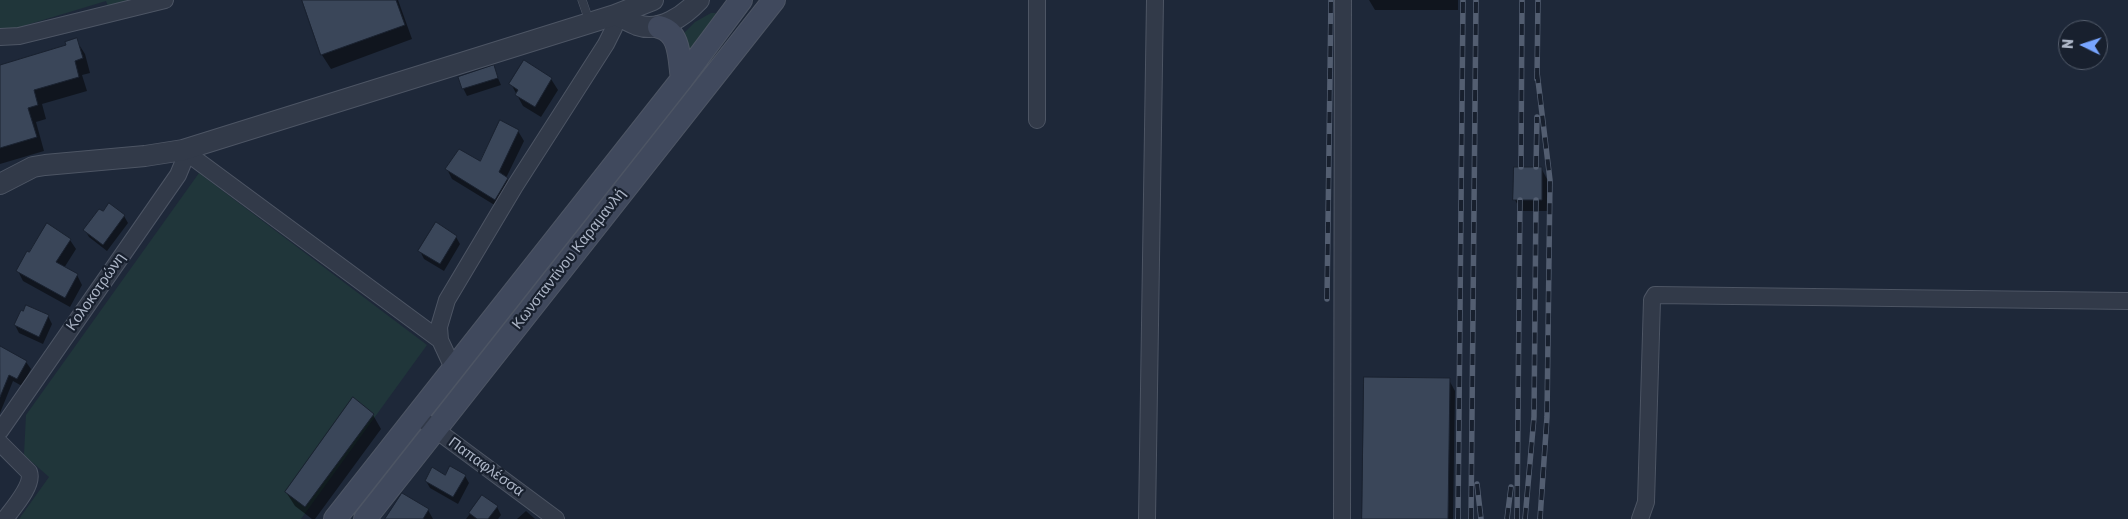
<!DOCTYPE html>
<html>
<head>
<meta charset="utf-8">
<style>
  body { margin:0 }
  #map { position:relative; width:2128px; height:519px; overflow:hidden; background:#1e2839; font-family:Rubik,sans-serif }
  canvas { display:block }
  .north { position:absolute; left:2058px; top:20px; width:50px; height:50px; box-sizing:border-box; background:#18202e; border:1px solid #535c6b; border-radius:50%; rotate:274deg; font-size:14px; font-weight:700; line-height:20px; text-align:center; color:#acb5c6 }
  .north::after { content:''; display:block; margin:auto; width:18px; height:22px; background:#78a5ff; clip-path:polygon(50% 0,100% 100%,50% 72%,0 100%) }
</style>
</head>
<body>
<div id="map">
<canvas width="2128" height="519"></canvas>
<div class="north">N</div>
</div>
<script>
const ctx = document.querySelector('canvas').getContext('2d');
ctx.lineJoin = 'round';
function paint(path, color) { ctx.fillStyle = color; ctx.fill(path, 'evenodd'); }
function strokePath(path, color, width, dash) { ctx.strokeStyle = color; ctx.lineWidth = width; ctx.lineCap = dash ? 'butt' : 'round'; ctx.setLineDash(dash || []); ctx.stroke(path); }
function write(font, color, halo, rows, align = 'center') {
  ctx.font = font + ' Rubik,sans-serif'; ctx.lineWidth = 4.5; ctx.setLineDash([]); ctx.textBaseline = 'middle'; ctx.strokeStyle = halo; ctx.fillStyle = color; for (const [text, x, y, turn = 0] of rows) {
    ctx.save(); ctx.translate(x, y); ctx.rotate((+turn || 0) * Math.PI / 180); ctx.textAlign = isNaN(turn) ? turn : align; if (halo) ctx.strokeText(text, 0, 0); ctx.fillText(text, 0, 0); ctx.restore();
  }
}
paint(new Path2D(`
  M 0,0 L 152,0 L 110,12 L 106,1 L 0,33 Z
  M 711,13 L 716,13 L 714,17 L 685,56 L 683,34 L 695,22 Z
  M 199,173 L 427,345 L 301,519 L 19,519 L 49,477 L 24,455 L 26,415 Z`), '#20363a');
paint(new Path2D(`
  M 303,0 L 398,0 L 412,39 L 331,69 L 322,55 Z
  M 1369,0 L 1458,0 L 1458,10 L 1375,10 Z
  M 76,40 L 85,54 L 90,73 L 82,75 L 87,91 L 42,104 L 46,119 L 36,122 L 44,151 L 0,164 L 0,66 L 68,46 Z
  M 493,67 L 501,85 L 467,96 L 463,88 Z
  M 551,79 L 558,90 L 541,117 L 523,106 L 511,84 Z
  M 518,131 L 524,141 L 506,178 L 513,188 L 501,209 L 452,179 L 447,169 L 481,163 Z
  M 1541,168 L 1547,179 L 1547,211 L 1521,211 L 1515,200 Z
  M 124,216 L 128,223 L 107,251 L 89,237 L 85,230 Z
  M 456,237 L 460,244 L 444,271 L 424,259 L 420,251 Z
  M 70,240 L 76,249 L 64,268 L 77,275 L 82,285 L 70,307 L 23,281 L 18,271 Z
  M 48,316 L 52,324 L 43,344 L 19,333 L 15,325 Z
  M 0,348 L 26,362 L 31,369 L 22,386 L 13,381 L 0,413 Z
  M 1449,380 L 1455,391 L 1453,519 L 1363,519 Z
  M 373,415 L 381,429 L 315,519 L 312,519 L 295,506 L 286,492 Z
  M 446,476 L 465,476 L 469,483 L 458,504 L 430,488 L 426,481 Z
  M 483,497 L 497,507 L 501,515 L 498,519 L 466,519 Z
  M 428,510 L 433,519 L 386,519 Z
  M 526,511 L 535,519 L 517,519 Z`), '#0007');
const building = new Path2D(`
  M 302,0 L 396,0 L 405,25 L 321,55 Z
  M 77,38 L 83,58 L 75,61 L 79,77 L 34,90 L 38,105 L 28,108 L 37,137 L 0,148 L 0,65 L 66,45 L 65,42 Z
  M 524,60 L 552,78 L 535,107 L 515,95 L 518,90 L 509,84 Z
  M 494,65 L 498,78 L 462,89 L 458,77 Z
  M 500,120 L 519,130 L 499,172 L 508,178 L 495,200 L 445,169 L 459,149 L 480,161 Z
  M 1514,167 L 1542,167 L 1542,200 L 1513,200 Z
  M 109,203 L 125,215 L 103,245 L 83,230 L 99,209 L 103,211 Z
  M 436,222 L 457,236 L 440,264 L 418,251 Z
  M 47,223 L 71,239 L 56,262 L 78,274 L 65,298 L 16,271 L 27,251 L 29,252 Z
  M 26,305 L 49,315 L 39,337 L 14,325 L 21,310 L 23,311 Z
  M 0,346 L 27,361 L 17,379 L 9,375 L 0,397 Z
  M 1364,377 L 1450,378 L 1448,519 L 1362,519 Z
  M 353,397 L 374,414 L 305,507 L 285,492 Z
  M 450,466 L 466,475 L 453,497 L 425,481 L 432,467 L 445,475 Z
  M 402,493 L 429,509 L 423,519 L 385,519 Z
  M 482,495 L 498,506 L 488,519 L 477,519 L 469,513 Z`);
paint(building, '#3a4659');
strokePath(building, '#1a2230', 1);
const service = new Path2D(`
  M 582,0 L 590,23`);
const minor = new Path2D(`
  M 0,37 L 19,36 L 165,0
  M 1037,120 L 1037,0
  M 183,150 L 440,340 L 453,368
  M 440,340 L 439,327 L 447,300 L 515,186 L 606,44 L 614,28 L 615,15
  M 416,415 L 556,519
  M 0,431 L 178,175 L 183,163 L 183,150
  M 0,443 L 29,472 C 34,485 13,508 5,519
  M 1147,519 L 1155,0
  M 1342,519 L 1343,0
  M 1640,519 L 1646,502 L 1652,300 L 1655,295 L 2128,301`);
const tertiary = new Path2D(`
  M 615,15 C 623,18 630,22 637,25 C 660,33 684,16 699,0
  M 0,184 L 33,167 L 45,165 L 145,156 L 183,150 L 615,15 L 653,0`);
const secondary = new Path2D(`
  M 659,27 C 681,32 679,60 682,79
  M 335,519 L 682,79 L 741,0
  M 365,519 L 774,0`);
strokePath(service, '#4d5564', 9);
strokePath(minor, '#4d5564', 18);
strokePath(tertiary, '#4d5564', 22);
strokePath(secondary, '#4d5564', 24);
strokePath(service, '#323a49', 8);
strokePath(minor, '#323a49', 16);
strokePath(tertiary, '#323a49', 20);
strokePath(secondary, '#40495d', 22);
const rail = new Path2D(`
  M 1537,72 L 1550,180 L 1547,417 L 1540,519
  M 1537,79 L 1538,0
  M 1521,167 L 1522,0
  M 1536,167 L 1537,117
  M 1327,299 L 1331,0
  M 1477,484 L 1481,519
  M 1458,519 L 1463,0
  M 1471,519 L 1476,0
  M 1507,519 L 1511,487
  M 1517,519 L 1520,200
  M 1525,519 L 1534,417 L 1536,200`);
strokePath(rail, '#535e71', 5.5);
strokePath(rail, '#18202e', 4, [11]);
write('15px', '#acb5c6', '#18202e', [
  ["Κωνσταντίνου Καραμανλή",569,259,-52],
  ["Κολοκοτρώνη",96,292,-55],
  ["Παπαφλέσσα",486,467,36]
]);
</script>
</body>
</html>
